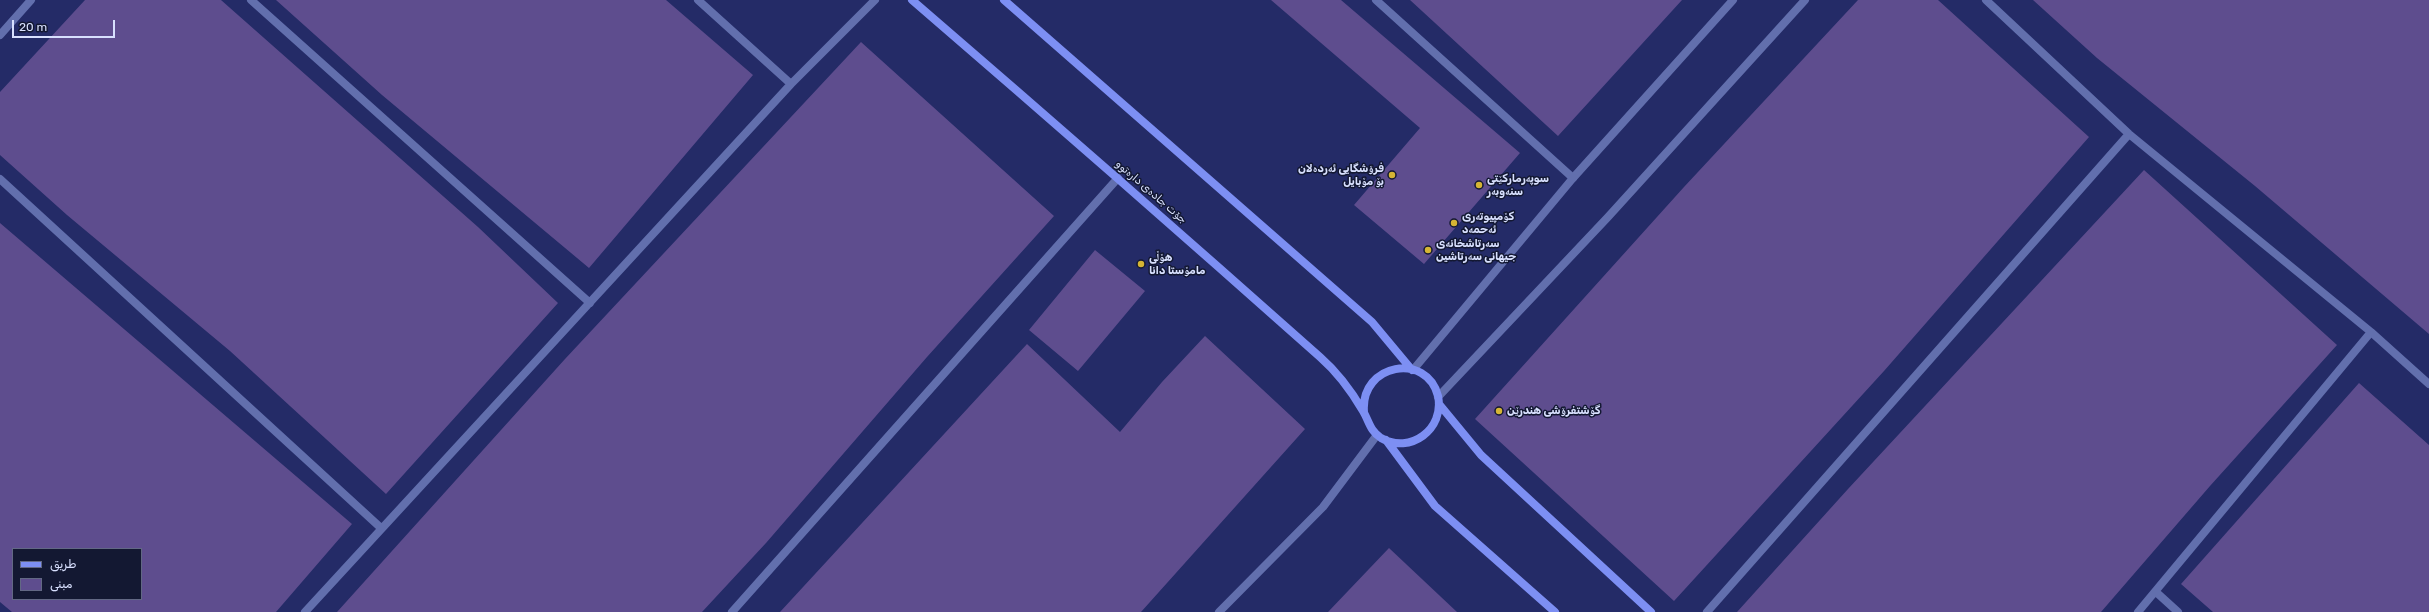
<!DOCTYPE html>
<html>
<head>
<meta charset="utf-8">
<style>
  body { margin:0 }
  #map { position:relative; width:2429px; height:612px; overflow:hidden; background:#242b67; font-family:Rubik,"Noto Naskh Arabic",sans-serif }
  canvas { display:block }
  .legend { position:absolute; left:12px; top:548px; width:130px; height:52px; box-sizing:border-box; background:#131832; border:1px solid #626884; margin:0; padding:5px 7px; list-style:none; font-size:12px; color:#d8e0fe }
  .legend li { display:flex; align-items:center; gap:8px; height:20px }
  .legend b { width:20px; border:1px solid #626884 }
  .scale { position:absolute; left:12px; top:20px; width:103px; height:18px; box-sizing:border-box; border:2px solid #d8e0fe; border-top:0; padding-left:5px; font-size:12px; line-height:14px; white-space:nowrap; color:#d8e0fe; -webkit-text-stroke:3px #131832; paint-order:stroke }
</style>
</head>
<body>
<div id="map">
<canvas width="2429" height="612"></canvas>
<ul class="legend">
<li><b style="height:5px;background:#7d8ff3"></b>طريق</li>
<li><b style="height:11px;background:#5e4d8e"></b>مبنى</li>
</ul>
<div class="scale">20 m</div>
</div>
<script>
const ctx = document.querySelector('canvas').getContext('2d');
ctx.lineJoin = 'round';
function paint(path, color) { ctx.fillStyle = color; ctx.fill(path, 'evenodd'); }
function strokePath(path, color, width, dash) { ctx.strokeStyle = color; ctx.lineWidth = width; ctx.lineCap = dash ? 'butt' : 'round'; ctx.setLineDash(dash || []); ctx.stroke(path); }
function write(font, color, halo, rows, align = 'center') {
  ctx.font = font + ' Rubik,"Noto Naskh Arabic",sans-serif'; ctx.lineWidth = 3; ctx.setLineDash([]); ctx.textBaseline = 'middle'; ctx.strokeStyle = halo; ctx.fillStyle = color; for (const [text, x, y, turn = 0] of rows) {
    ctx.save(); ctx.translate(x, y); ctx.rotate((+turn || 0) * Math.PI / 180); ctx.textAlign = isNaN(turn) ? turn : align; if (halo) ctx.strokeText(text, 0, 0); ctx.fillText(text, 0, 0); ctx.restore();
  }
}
paint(new Path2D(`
  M 85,0 L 221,0 L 478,227 L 558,303 L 386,494 L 230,351 L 67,215 L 0,155 L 0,92 Z
  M 276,0 L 666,0 L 753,75 L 589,268 L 382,95 Z
  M 1271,0 L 1341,0 L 1520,153 L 1424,264 L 1354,205 L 1420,128 Z
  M 1410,0 L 1682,0 L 1558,136 Z
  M 1858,0 L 1938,0 L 2089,137 L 1884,371 L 1674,601 L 1475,419 L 1684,187 Z
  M 2033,0 L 2429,0 L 2429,334 L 2255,186 L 2097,58 Z
  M 861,42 L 1054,216 L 927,357 L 766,543 L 702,612 L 337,612 L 565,359 Z
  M 2144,170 L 2337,345 L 2210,486 L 2101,612 L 1737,612 L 1848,489 Z
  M 0,223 L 352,524 L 276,612 L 12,612 L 0,602 ZM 13,549 L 141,549 L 141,599 L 13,599 Z
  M 1095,250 L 1145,291 L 1078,371 L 1029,330 Z
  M 1205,336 L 1305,429 L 1141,612 L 780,612 L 1027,344 L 1120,432 L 1162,382 Z
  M 2359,383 L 2429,445 L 2429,612 L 2213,612 L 2181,584 Z
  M 1389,548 L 1457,612 L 1328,612 Z`), '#5e4d8e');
strokePath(new Path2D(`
  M 251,0 L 590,303
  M 698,0 L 791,84
  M 1376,0 L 1573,178
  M 1986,0 L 2129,134 L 2371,332 L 2429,384
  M 0,35 L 31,0
  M 0,179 L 381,528
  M 2156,592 L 2178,612
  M 305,612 L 791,84 L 875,0
  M 732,612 L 1118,178
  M 1707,612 L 2129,134
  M 2138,612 L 2371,332`), '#626fad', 8);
strokePath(new Path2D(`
  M 1413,370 L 1573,178 L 1733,0
  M 1438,397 L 1608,217 L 1805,0
  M 1219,612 L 1323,507 L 1377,435`), '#626fad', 8);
strokePath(new Path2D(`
  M 912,0 C 1049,118 1185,237 1320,357 C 1336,371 1352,392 1363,411 C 1369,421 1370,431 1381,438 C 1410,455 1445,429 1438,396 C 1427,352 1360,363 1364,412
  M 1004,0 L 1372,322 L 1412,370
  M 1439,404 L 1481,455 L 1651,612
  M 1386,440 L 1435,506 L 1555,612`), '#7d8ff3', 8);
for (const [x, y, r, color] of [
  [1392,175,4,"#d6b534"],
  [1479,185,4,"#d6b534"],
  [1454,223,4,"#d6b534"],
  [1428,250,4,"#d6b534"],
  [1141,264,4,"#d6b534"],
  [1499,411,4,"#d6b534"]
]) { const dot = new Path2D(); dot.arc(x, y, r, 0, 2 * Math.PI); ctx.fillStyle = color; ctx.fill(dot); strokePath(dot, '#131832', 1.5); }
write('bold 11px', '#d8e0fe', '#131832', [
  ["فرۆشگایی ئەردەلان",1384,169,"right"],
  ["بۆ مۆبایل",1384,182,"right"],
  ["سوپەرمارکێتی",1487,179],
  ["سنەوبەر",1487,192],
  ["کۆمپیوتەری",1462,217],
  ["ئەحمەد",1462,230],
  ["سەرتاشخانەی",1436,244],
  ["جیهانی سەرتاشین",1436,257],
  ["هۆڵی",1149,258],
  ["مامۆستا دانا",1149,271],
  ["گۆشتفرۆشی هندرێن",1507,411]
], 'left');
write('11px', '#d8e0fe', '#131832', [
  ["جۆت جادەی دارەتوو",1151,192,41]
]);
</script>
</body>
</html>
